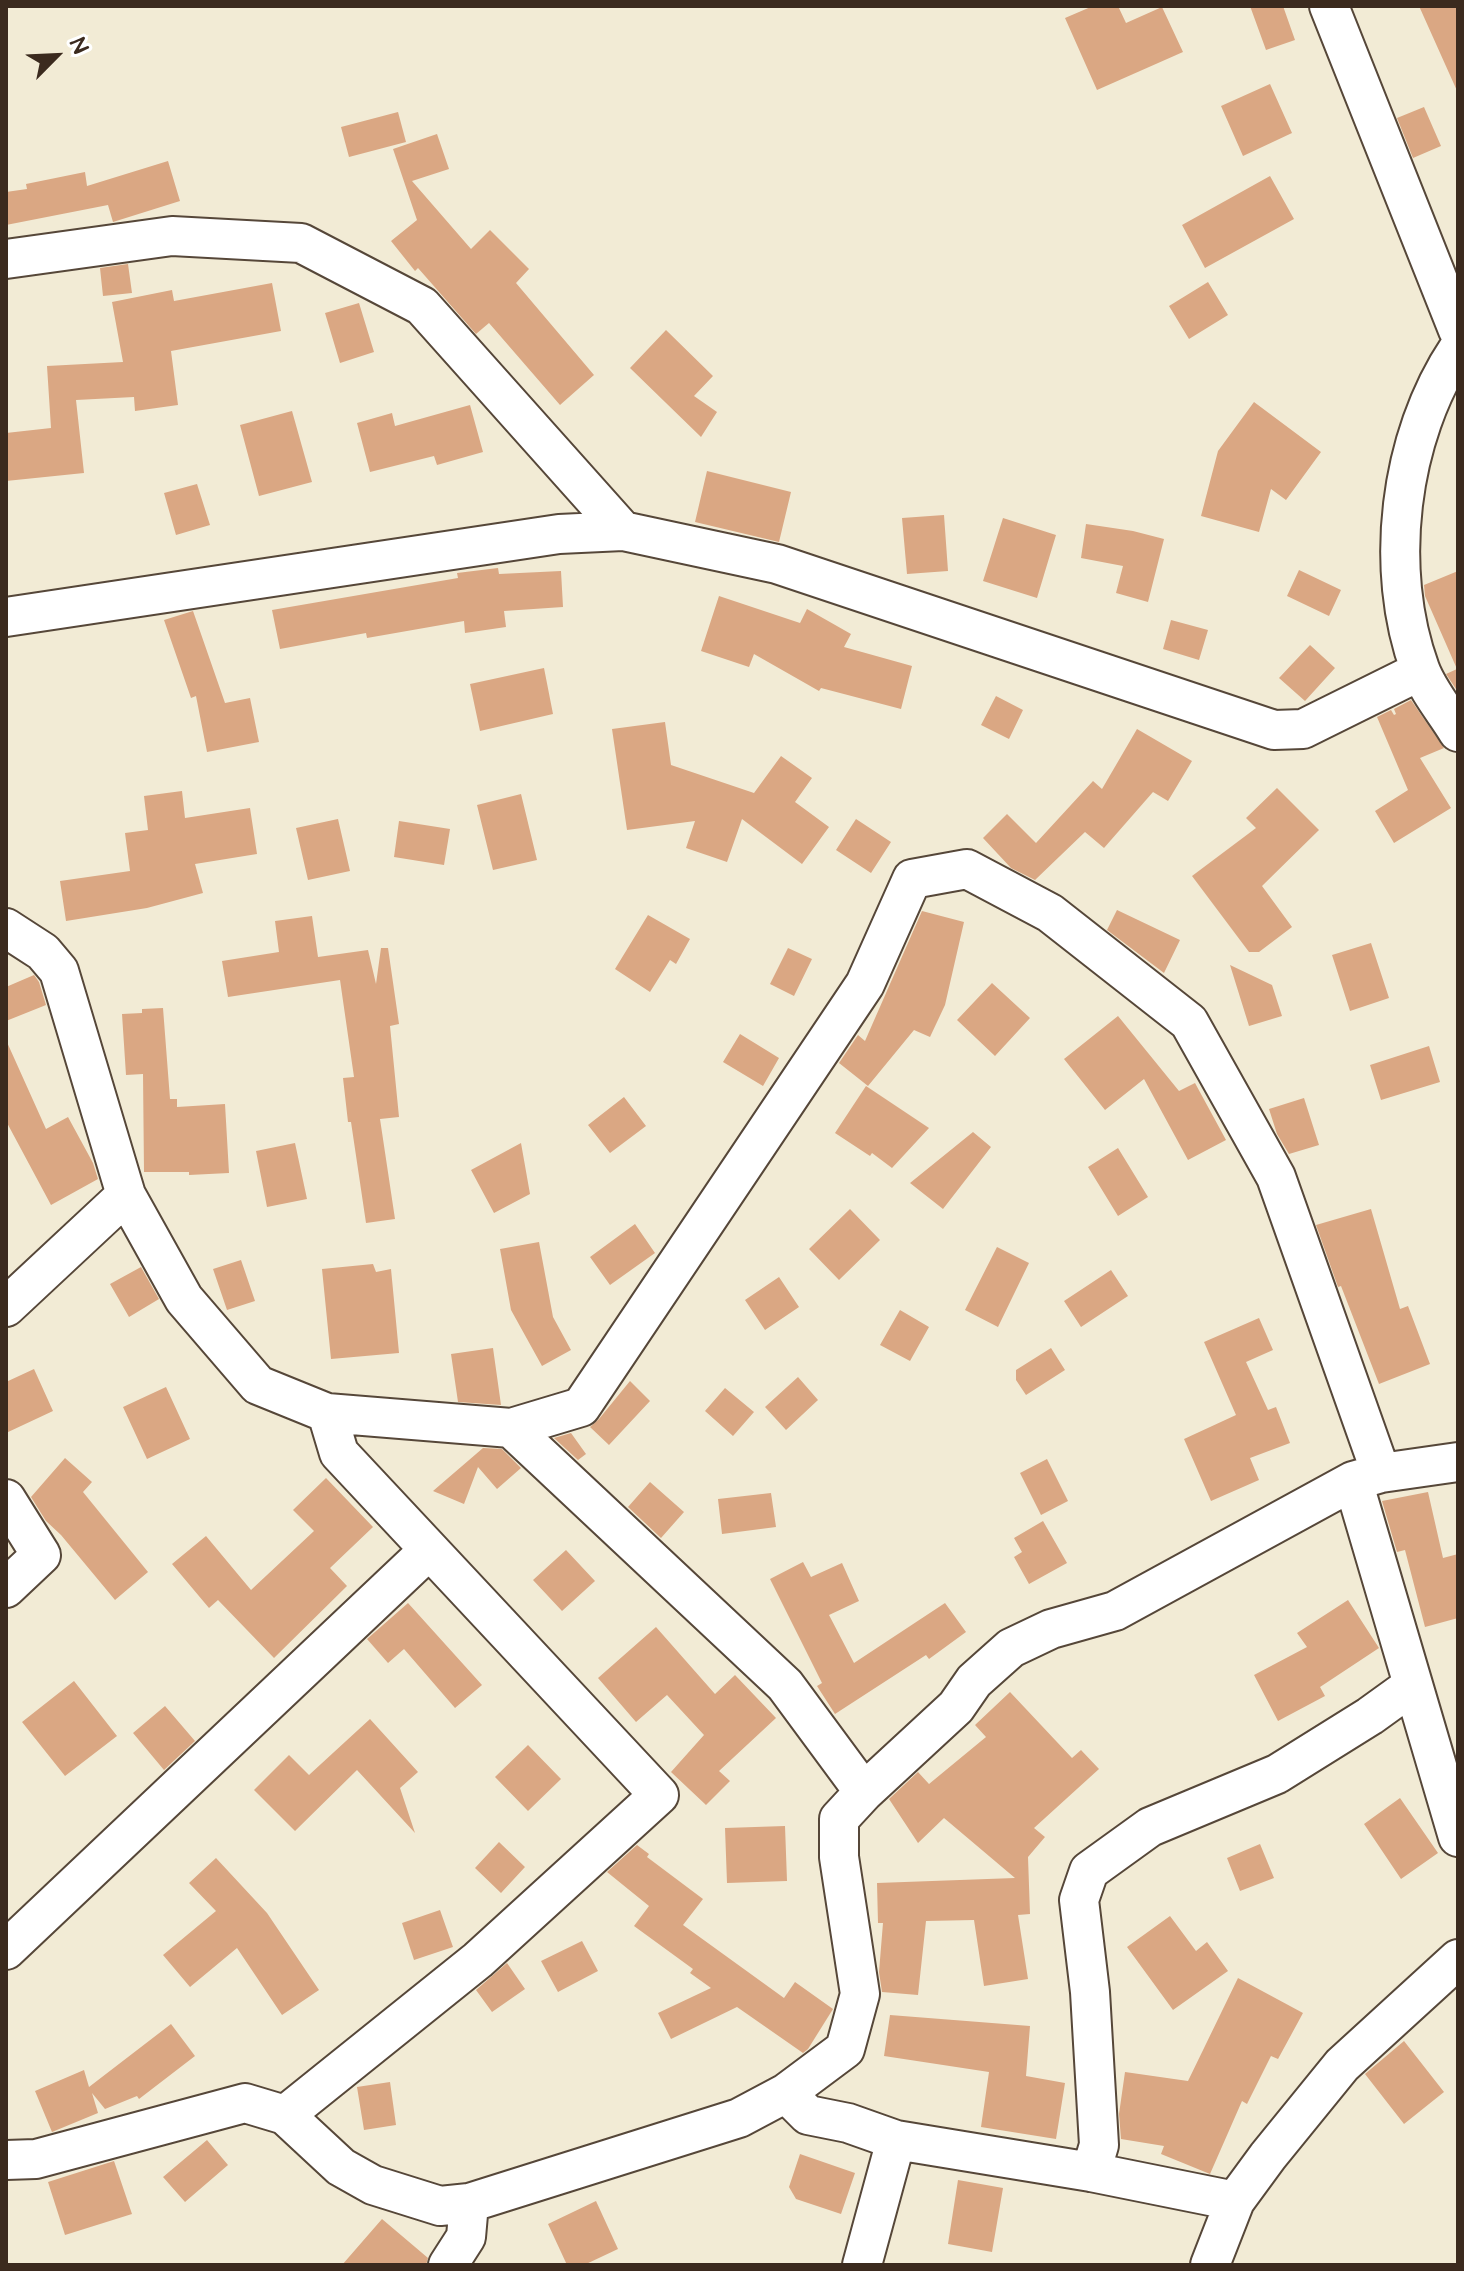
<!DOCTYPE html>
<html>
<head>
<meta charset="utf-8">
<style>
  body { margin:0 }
  #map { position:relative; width:1464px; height:2271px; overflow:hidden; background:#f2ebd5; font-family:"Architects Daughter",sans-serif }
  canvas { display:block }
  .frame { position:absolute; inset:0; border:8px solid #3b2a1e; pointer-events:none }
  .north { position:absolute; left:16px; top:16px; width:80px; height:80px; -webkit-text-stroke:6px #fff; paint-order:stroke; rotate:66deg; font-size:22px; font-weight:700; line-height:32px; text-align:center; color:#3b2a1e }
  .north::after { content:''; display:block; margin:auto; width:28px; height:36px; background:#3b2a1e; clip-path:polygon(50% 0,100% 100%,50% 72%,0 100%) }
</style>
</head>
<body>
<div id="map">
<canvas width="1464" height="2271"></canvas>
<div class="frame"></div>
<div class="north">N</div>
</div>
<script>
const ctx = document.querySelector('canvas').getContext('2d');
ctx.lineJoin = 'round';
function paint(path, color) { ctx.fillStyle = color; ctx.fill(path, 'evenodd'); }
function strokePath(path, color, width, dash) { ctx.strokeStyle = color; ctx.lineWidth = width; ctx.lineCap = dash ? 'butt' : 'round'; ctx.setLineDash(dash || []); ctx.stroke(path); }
paint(new Path2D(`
  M 1093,6 L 1118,6 L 1126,23 L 1162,7 L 1183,52 L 1097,90 L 1065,18 Z
  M 1250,6 L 1283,6 L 1295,40 L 1266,50 Z
  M 1419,6 L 1458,6 L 1458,93 Z
  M 1270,84 L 1292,133 L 1243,156 L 1221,106 Z
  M 1424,107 L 1441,146 L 1413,158 L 1397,118 Z
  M 398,112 L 406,142 L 349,157 L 341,127 Z
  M 437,134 L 449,169 L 412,181 L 471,249 L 490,230 L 529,269 L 516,283 L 594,375 L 560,405 L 489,323 L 476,334 L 418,268 L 415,271 L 391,241 L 417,220 L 393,149 Z
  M 168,161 L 180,201 L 113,222 L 108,205 L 6,225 L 6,192 L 27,189 L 26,184 L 85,172 L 87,186 Z
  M 1270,176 L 1294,219 L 1205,268 L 1182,225 Z
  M 128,264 L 132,293 L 103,296 L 100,268 Z
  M 1208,282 L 1228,315 L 1189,339 L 1169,306 Z
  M 272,283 L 281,331 L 171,351 L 178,405 L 135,411 L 134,397 L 76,400 L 84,473 L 6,481 L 6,433 L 51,428 L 47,366 L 123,362 L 112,302 L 172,290 L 174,301 Z
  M 359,303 L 374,352 L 340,363 L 325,313 Z
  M 666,330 L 713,376 L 694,396 L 717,412 L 701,437 L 630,368 Z
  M 1254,402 L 1321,452 L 1286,500 L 1271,489 L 1259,532 L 1201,516 L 1218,451 Z
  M 470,405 L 483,452 L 437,465 L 434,456 L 370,472 L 357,423 L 392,413 L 395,426 Z
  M 292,411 L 312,482 L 259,496 L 240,425 Z
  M 707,471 L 791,492 L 779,542 L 695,522 Z
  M 197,484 L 210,525 L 176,535 L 164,493 Z
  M 944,515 L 948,571 L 907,574 L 902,518 Z
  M 1003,518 L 1056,535 L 1037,598 L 983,581 Z
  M 1086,524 L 1133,531 L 1164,539 L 1148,602 L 1116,593 L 1123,566 L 1081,558 Z
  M 498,568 L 499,574 L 561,571 L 563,607 L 504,611 L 506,627 L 465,633 L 464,621 L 367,638 L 366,633 L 280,649 L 272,610 L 458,578 L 457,573 Z
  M 1299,570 L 1341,590 L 1329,616 L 1287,596 Z
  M 1458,571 L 1458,692 L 1446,674 L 1457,669 L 1425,596 L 1424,585 Z
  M 719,596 L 800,623 L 807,609 L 851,634 L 844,647 L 912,666 L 901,709 L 821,688 L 819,691 L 754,654 L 749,667 L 701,651 Z
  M 193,611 L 225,703 L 250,698 L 259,742 L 207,752 L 196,696 L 191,698 L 164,620 Z
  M 1171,620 L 1208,630 L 1199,660 L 1163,649 Z
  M 1310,645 L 1335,668 L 1305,701 L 1279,678 Z
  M 544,668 L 553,714 L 480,731 L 470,684 Z
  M 996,696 L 1023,710 L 1009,739 L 981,725 Z
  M 1411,700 L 1444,748 L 1420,758 L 1451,808 L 1394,843 L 1375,811 L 1408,790 L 1377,717 L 1391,710 L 1394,715 L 1396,714 L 1394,709 Z
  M 665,722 L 671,765 L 754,793 L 781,756 L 812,778 L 795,802 L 829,827 L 802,864 L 742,819 L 727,862 L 686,848 L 695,821 L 627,830 L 612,729 Z
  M 1137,729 L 1192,761 L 1168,801 L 1153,792 L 1104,848 L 1085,832 L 1035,880 L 1011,868 L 983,838 L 1007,814 L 1036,843 L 1093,781 L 1102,789 Z
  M 1277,788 L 1319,830 L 1262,886 L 1292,927 L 1259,952 L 1249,952 L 1192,876 L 1256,828 L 1246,818 Z
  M 182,791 L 185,818 L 250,808 L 257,854 L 195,864 L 203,893 L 147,908 L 66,921 L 60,881 L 130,871 L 125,833 L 148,830 L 144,796 Z
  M 521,794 L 537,860 L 493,870 L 477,805 Z
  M 338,819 L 350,871 L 308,880 L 296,828 Z
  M 856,819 L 891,842 L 871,873 L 836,850 Z
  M 399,821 L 450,829 L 444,865 L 394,857 Z
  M 1117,910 L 1180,940 L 1164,973 L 1107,930 Z
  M 922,911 L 964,922 L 945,1005 L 930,1037 L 914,1030 L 868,1086 L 839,1063 L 858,1035 L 865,1041 Z
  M 648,915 L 690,939 L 676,964 L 670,960 L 650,992 L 615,969 Z
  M 312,916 L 318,957 L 368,950 L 376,984 L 381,948 L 388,948 L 399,1024 L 390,1026 L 399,1117 L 380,1119 L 395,1219 L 366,1223 L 351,1122 L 348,1122 L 343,1078 L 354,1077 L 340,980 L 228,997 L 222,961 L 279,952 L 275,921 Z
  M 1371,943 L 1389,998 L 1350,1011 L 1332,955 Z
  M 788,948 L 812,959 L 794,996 L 770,984 Z
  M 1230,965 L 1272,985 L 1282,1016 L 1249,1026 Z
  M 34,975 L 39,982 L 46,1005 L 6,1021 L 6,987 Z
  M 992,983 L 1030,1018 L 995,1056 L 957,1020 Z
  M 163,1008 L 170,1099 L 177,1099 L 177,1107 L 225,1104 L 229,1173 L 189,1175 L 189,1172 L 144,1172 L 143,1074 L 126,1075 L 122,1014 L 142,1013 L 142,1009 Z
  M 1118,1016 L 1179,1091 L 1195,1083 L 1226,1140 L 1188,1160 L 1144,1079 L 1105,1110 L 1064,1059 Z
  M 740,1034 L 779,1058 L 763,1086 L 723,1062 Z
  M 6,1040 L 46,1129 L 68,1117 L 93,1163 L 98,1179 L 51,1205 L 6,1121 Z
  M 1429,1046 L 1440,1082 L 1381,1100 L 1370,1065 Z
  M 866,1086 L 929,1128 L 892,1168 L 872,1153 L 870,1156 L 835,1133 Z
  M 624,1097 L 646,1126 L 610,1153 L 588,1125 Z
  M 1304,1098 L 1319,1145 L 1289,1154 L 1277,1134 L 1269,1109 Z
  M 973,1132 L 991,1147 L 943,1209 L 910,1183 Z
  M 295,1143 L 307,1199 L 267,1207 L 256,1151 Z
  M 521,1143 L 530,1194 L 494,1213 L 471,1170 Z
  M 1118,1148 L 1148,1197 L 1118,1216 L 1088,1167 Z
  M 850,1209 L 880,1240 L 839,1280 L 809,1249 Z
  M 1371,1209 L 1400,1309 L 1408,1306 L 1430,1364 L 1379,1384 L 1341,1286 L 1338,1287 L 1316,1225 Z
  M 635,1224 L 655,1253 L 610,1285 L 590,1257 Z
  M 539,1242 L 553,1317 L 571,1350 L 542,1366 L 511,1310 L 500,1249 Z
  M 997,1247 L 1029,1263 L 998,1327 L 965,1310 Z
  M 241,1260 L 255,1301 L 227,1310 L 213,1269 Z
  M 373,1264 L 376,1272 L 391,1269 L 399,1353 L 331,1359 L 322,1269 Z
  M 141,1267 L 159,1299 L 129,1317 L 110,1284 Z
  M 1111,1270 L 1128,1296 L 1081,1327 L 1064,1301 Z
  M 779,1277 L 799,1307 L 765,1330 L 745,1300 Z
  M 900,1310 L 929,1327 L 910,1361 L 880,1345 Z
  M 1259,1318 L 1273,1350 L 1246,1362 L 1268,1410 L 1276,1407 L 1290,1443 L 1250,1458 L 1259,1480 L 1211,1501 L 1184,1439 L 1236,1415 L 1204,1342 Z
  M 493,1348 L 501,1405 L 458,1402 L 451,1354 Z
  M 1051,1348 L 1065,1370 L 1026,1395 L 1016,1380 L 1016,1370 Z
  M 34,1369 L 53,1411 L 6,1433 L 6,1382 Z
  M 798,1377 L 818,1400 L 786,1430 L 765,1407 Z
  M 630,1381 L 650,1401 L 609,1445 L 590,1427 L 599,1419 Z
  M 166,1387 L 190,1439 L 147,1459 L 123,1407 Z
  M 725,1388 L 754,1412 L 733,1436 L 705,1411 Z
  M 571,1433 L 586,1454 L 578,1460 L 554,1438 Z
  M 483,1448 L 502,1449 L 521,1468 L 497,1489 L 478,1467 L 464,1504 L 433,1491 Z
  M 65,1458 L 92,1482 L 83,1492 L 148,1572 L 115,1600 L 61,1535 L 46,1521 L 31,1497 Z
  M 1047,1459 L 1068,1501 L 1041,1515 L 1020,1473 Z
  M 326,1478 L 373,1527 L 330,1568 L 347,1586 L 274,1658 L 218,1600 L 209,1608 L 172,1564 L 206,1536 L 251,1590 L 314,1531 L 293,1510 Z
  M 650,1482 L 684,1512 L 661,1538 L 628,1507 Z
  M 1428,1492 L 1443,1558 L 1458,1554 L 1458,1618 L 1425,1627 L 1405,1550 L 1397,1552 L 1382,1501 Z
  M 771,1493 L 776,1527 L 722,1534 L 718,1499 Z
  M 1043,1521 L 1067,1563 L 1029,1584 L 1014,1557 L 1022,1552 L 1014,1538 Z
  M 566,1550 L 595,1581 L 562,1611 L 533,1580 Z
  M 803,1562 L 811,1577 L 842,1563 L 859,1601 L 829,1615 L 854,1663 L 945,1603 L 966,1632 L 929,1659 L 926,1655 L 835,1714 L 817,1686 L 822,1683 L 770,1579 Z
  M 1348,1600 L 1379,1648 L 1320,1687 L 1325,1696 L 1278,1721 L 1254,1675 L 1307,1647 L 1297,1633 Z
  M 408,1603 L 482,1685 L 455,1708 L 404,1649 L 388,1663 L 367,1639 Z
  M 656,1627 L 715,1694 L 735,1675 L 776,1718 L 719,1771 L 730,1781 L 706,1805 L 671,1772 L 704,1735 L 667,1695 L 636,1722 L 598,1678 Z
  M 74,1681 L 117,1736 L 65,1776 L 22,1722 Z
  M 1010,1692 L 1072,1758 L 1081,1750 L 1099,1769 L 1034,1828 L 1045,1837 L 1028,1857 L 1030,1914 L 1018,1915 L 1028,1979 L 984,1986 L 974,1920 L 926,1921 L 918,1995 L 882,1992 L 879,1972 L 883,1923 L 878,1923 L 877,1883 L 1015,1878 L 944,1818 L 918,1843 L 889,1799 L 918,1772 L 929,1784 L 986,1737 L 975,1725 Z
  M 165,1706 L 195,1741 L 164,1770 L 133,1733 Z
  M 370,1719 L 418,1772 L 400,1788 L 415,1833 L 357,1770 L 295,1831 L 254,1790 L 289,1755 L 309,1775 Z
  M 528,1745 L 561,1779 L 528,1811 L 495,1777 Z
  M 1400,1798 L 1438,1853 L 1401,1879 L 1364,1824 Z
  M 785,1826 L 787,1881 L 727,1883 L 725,1828 Z
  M 499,1842 L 525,1867 L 501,1893 L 475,1868 Z
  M 1260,1844 L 1274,1878 L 1240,1891 L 1227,1858 Z
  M 637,1845 L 649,1854 L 647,1857 L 703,1899 L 683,1925 L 784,1998 L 795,1982 L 833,2009 L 808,2049 L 803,2053 L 737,2007 L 671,2039 L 658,2013 L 711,1988 L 690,1973 L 693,1969 L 634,1926 L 649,1906 L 607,1872 Z
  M 216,1858 L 267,1913 L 319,1990 L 282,2015 L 237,1948 L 190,1987 L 163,1955 L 216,1911 L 189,1883 Z
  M 440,1910 L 453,1947 L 414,1960 L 402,1923 Z
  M 1170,1916 L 1196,1951 L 1207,1942 L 1228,1971 L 1173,2010 L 1127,1947 Z
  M 582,1941 L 598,1971 L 558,1992 L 541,1961 Z
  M 507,1963 L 525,1989 L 492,2012 L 476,1990 Z
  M 1238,1978 L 1303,2013 L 1278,2059 L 1271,2056 L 1247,2104 L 1242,2101 L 1210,2174 L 1161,2154 L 1164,2146 L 1121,2139 L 1119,2114 L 1125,2072 L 1188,2081 Z
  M 890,2015 L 1030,2026 L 1026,2076 L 1065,2083 L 1056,2139 L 981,2127 L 989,2072 L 884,2056 Z
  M 171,2024 L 195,2056 L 139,2099 L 137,2096 L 105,2109 L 92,2093 L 98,2113 L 52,2132 L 35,2091 L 84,2070 L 89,2087 Z
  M 1404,2041 L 1444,2092 L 1404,2124 L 1365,2074 Z
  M 390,2082 L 396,2125 L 364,2130 L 357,2087 Z
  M 207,2140 L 228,2165 L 185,2202 L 163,2177 Z
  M 800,2154 L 855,2173 L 841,2214 L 796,2199 L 789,2187 Z
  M 114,2161 L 132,2214 L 65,2235 L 48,2182 Z
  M 958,2180 L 1003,2188 L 992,2252 L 948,2244 Z
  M 596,2201 L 618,2249 L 584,2265 L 567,2265 L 548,2224 Z
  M 382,2219 L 428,2258 L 426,2265 L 342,2265 Z`), '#daa783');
const minor = new Path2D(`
  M 1329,6 L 1458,330
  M 6,259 L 172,236 L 301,243 L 422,306 L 623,531
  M 1458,349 C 1399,437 1383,569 1420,669 C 1428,691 1446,712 1458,732
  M 6,617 L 559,534 L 623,531 L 777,564 L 1274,730 L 1303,729 L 1420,671
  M 6,928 L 43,952 L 59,971 L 126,1195
  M 6,1307 L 126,1195 L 184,1299 L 258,1385 L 327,1413
  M 511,1428 L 785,1685 L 864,1792
  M 1353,1481 L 1458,1837
  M 6,1499 L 41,1555 L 6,1588
  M 6,1950 L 429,1550
  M 786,2093 L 808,2115 L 848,2123 L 896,2140 L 1091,2172 L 1235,2201
  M 285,2115 L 478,1960 L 659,1795 L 339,1453 L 327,1413 L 511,1428 L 581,1407 L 865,984 L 912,879 L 967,869 L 1050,913 L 1189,1022 L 1276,1177 L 1381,1473
  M 6,2160 L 36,2159 L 245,2103 L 285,2115 L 341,2167 L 373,2185 L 440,2206 L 469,2203 L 739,2118 L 786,2093 L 845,2049 L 860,1994 L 839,1857 L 839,1819 L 864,1792 L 956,1707 L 974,1681 L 1011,1648 L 1051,1629 L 1115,1611 L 1353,1481 L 1381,1473 L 1458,1462
  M 1091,2172 L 1099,2145 L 1090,1992 L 1079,1900 L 1089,1871 L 1150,1827 L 1277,1774 L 1370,1716 L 1413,1685
  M 448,2265 L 466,2237 L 469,2203
  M 862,2265 L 896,2140
  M 1210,2265 L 1235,2201 L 1268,2156 L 1342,2065 L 1458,1959`);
strokePath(minor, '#564739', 42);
strokePath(minor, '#fff', 38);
</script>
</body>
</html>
